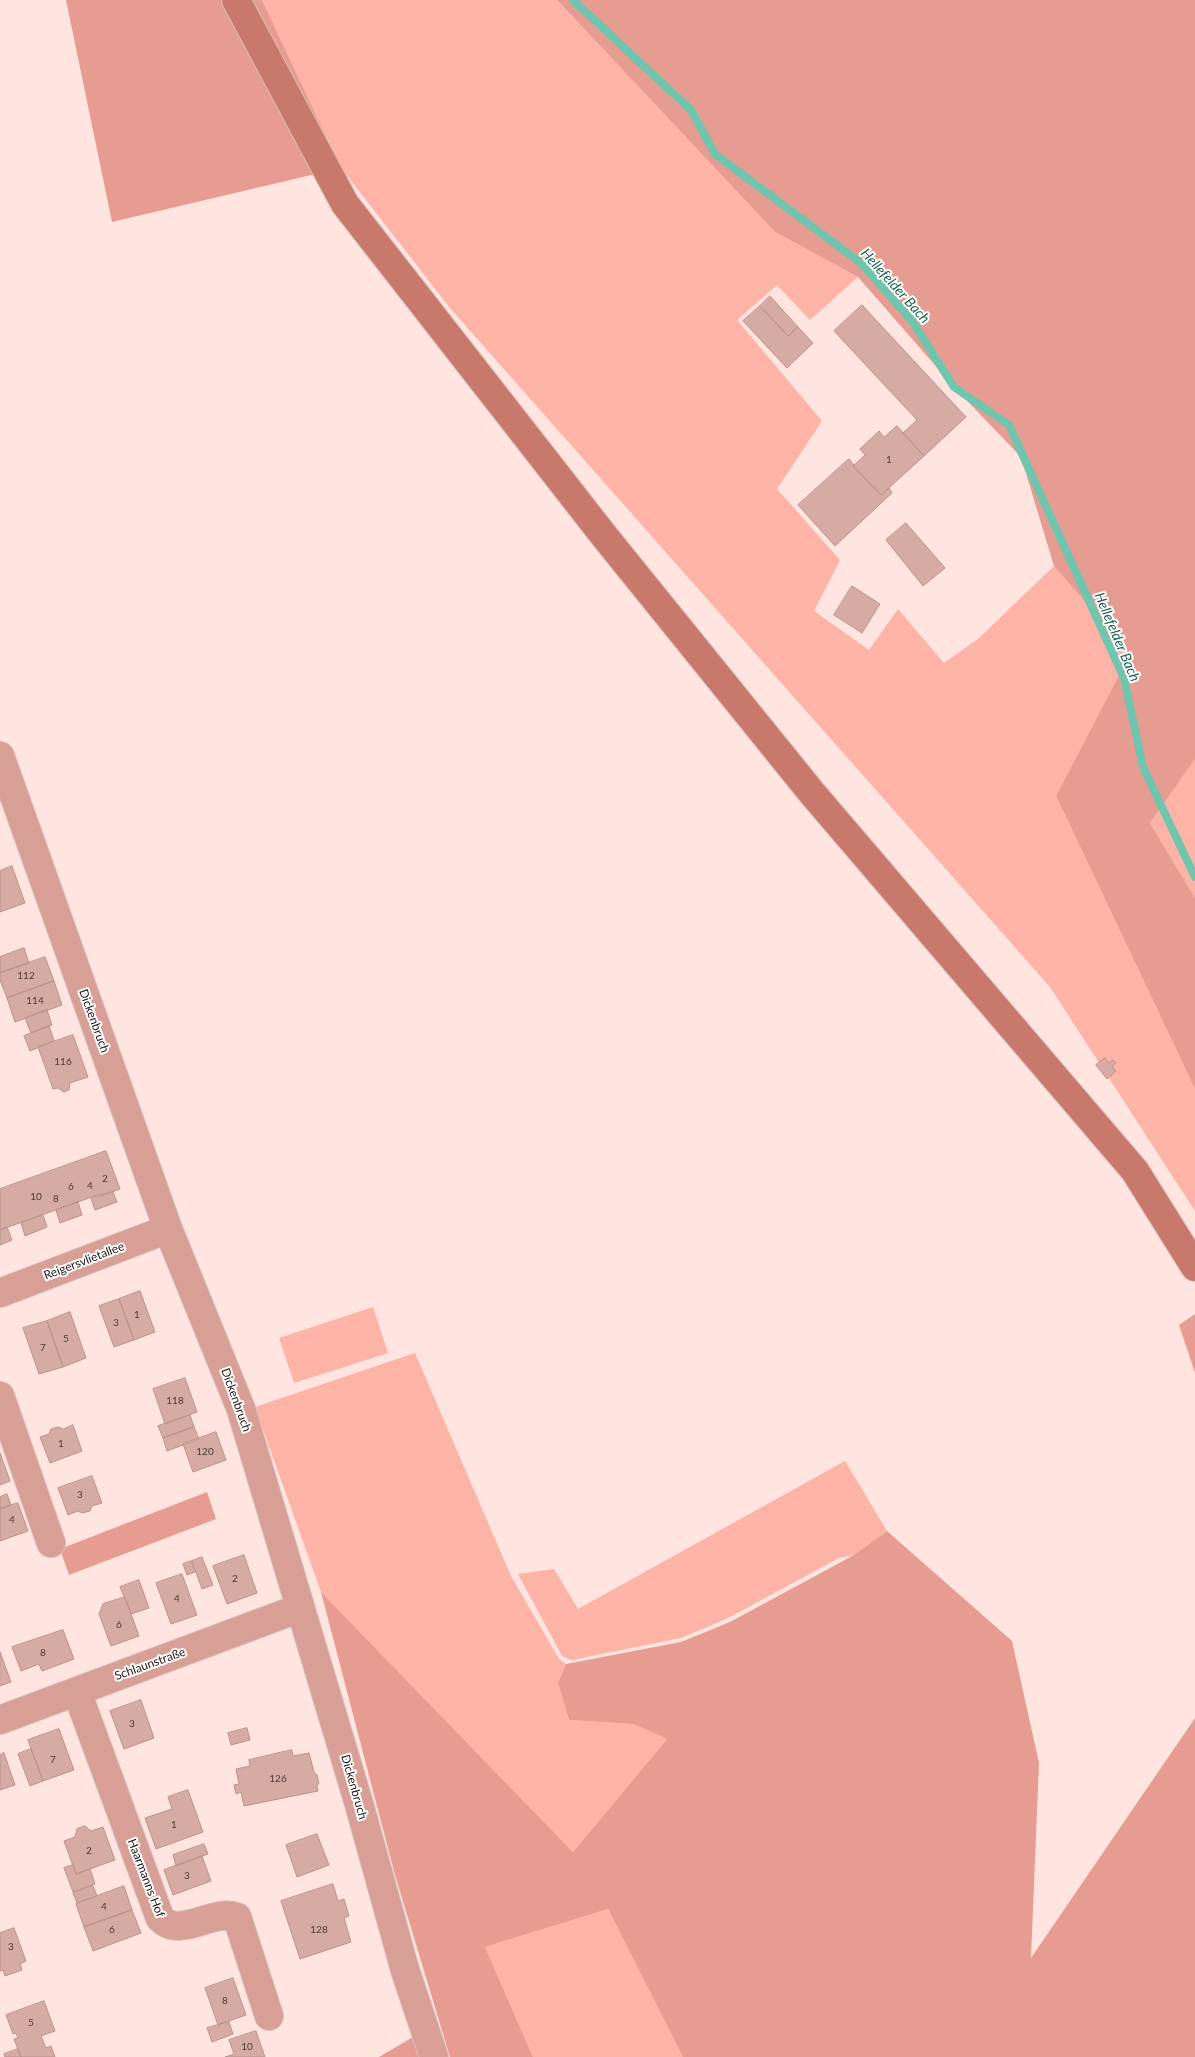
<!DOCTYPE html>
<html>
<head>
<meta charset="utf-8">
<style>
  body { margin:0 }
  canvas { display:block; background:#ffe4df }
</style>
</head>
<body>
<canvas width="1195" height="2057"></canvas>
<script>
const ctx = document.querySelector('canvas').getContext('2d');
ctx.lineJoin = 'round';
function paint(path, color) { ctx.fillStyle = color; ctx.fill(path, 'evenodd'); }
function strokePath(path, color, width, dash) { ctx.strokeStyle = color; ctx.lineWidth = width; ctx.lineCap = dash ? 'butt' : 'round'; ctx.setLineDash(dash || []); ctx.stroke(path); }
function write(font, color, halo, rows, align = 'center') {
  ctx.font = font + ' Lato,sans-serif'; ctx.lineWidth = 4; ctx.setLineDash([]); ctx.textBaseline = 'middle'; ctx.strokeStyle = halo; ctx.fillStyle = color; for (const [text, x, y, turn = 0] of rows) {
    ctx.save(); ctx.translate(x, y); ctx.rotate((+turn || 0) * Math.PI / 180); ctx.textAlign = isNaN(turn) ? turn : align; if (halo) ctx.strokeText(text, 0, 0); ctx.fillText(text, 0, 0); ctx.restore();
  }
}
paint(new Path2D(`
  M 262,0 L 557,0 L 775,232 L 858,277 L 810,320 L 777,285 L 737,320 L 822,421 L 777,489 L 840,560 L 814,611 L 869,650 L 898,609 L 944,663 L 978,639 L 1054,566 L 1130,654 L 1056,796 L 1195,1089 L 1195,1211 L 1050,987 L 450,308 L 341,168 Z
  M 1195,759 L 1195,898 L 1150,823 Z
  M 373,1307 L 388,1353 L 294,1383 L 279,1338 Z
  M 415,1353 L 511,1576 L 559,1659 L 566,1664 L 558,1683 L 569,1720 L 633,1724 L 667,1739 L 573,1852 L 321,1592 L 255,1407 Z
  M 845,1461 L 887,1531 L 854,1555 L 839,1558 L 728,1618 L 681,1638 L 572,1660 L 562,1656 L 518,1574 L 554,1569 L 578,1609 Z
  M 608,1909 L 683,2057 L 533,2057 L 485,1947 Z`), '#fdb3a6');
paint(new Path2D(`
  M 66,0 L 262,0 L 341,168 L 112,222 Z
  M 557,0 L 1195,0 L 1195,759 L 1150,823 L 1195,898 L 1195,1089 L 1056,796 L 1130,654 L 1054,566 L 1021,457 L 954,387 L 858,277 L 775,232 Z
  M 1195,1314 L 1195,1373 L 1179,1325 Z
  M 207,1492 L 216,1519 L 69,1575 L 60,1549 Z
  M 887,1531 L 1012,1641 L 1039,1763 L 1031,1958 L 1195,1718 L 1195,2057 L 683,2057 L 608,1909 L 485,1947 L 533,2057 L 450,2057 L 395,1875 L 321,1592 L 573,1852 L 667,1739 L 633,1724 L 569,1720 L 558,1683 L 566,1664 L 681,1642 L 730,1622 L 854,1555 Z
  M 425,2030 L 433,2057 L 379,2057 Z`), '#e69c90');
strokePath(new Path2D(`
  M 573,0 L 691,110 L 715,154 L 861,263 L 912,321 L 954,387 L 1009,425 L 1124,678 L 1143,767 L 1195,877`), '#6fc5ae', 8);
const building = new Path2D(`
  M 770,296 L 798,327 L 788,336 L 760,306 Z
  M 862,305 L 966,417 L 924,456 L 903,433 L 917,420 L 834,331 Z
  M 760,306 L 788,336 L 798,327 L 813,343 L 787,368 L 743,321 Z
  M 897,426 L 924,456 L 881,495 L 853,466 L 865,455 L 860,449 L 879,431 L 884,437 Z
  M 849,459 L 854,465 L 853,466 L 881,495 L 889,488 L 892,493 L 835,546 L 798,505 Z
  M 906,523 L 945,568 L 923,586 L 886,540 Z
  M 852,586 L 880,604 L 862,633 L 834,615 Z
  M 12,866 L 25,903 L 0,912 L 0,871 Z
  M 24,948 L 29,963 L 0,973 L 0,957 Z
  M 45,957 L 54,981 L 7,998 L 0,980 L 0,973 Z
  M 54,981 L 62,1005 L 15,1022 L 7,998 Z
  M 47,1010 L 52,1025 L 31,1033 L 25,1018 Z
  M 49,1026 L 54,1041 L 30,1051 L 24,1036 Z
  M 73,1035 L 88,1077 L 70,1083 L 69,1090 L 64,1092 L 58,1088 L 53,1089 L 38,1047 Z
  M 1105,1058 L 1109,1063 L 1113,1060 L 1116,1063 L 1112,1067 L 1116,1071 L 1107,1079 L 1096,1065 Z
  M 106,1151 L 120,1189 L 101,1196 L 100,1194 L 0,1230 L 0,1189 Z
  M 113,1192 L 117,1202 L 95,1210 L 91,1198 Z
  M 78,1202 L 82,1215 L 60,1223 L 56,1210 Z
  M 43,1215 L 47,1227 L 25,1236 L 21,1223 Z
  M 7,1227 L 12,1240 L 0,1245 L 0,1230 Z
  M 140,1291 L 155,1332 L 134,1340 L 119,1299 Z
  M 119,1299 L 134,1340 L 114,1347 L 99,1306 Z
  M 70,1312 L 86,1358 L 63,1367 L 47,1321 Z
  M 47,1321 L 63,1367 L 39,1374 L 23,1328 Z
  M 185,1378 L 197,1412 L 165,1424 L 153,1389 Z
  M 190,1415 L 194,1427 L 163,1438 L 158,1426 Z
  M 73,1425 L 82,1451 L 50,1463 L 40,1437 L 49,1434 L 51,1429 L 58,1427 L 63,1429 Z
  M 194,1427 L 199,1439 L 167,1451 L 163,1438 Z
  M 216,1432 L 226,1460 L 193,1472 L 183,1444 Z
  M 0,1453 L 10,1481 L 0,1485 Z
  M 92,1476 L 102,1503 L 92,1506 L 90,1511 L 82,1513 L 78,1511 L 68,1515 L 58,1488 Z
  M 7,1494 L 11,1505 L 0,1509 L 0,1497 Z
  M 18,1503 L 28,1531 L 0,1541 L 0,1509 Z
  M 244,1555 L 257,1593 L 227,1604 L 213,1566 Z
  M 202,1557 L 213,1585 L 202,1589 L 192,1561 Z
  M 191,1561 L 195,1572 L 187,1575 L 183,1564 Z
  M 182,1574 L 197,1615 L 171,1624 L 156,1583 Z
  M 139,1580 L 149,1608 L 131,1614 L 120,1587 Z
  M 125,1597 L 139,1636 L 111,1646 L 99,1614 L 103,1604 Z
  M 63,1630 L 74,1659 L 42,1671 L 39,1664 L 21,1671 L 12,1647 Z
  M 0,1652 L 11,1682 L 0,1686 Z
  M 141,1700 L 154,1738 L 124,1749 L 110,1711 Z
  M 247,1728 L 250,1740 L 231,1745 L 228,1733 Z
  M 59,1729 L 74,1770 L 43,1781 L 28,1740 Z
  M 31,1749 L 43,1781 L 30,1786 L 18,1754 Z
  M 292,1750 L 293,1756 L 309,1753 L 314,1772 L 317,1775 L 319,1783 L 317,1786 L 318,1791 L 244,1806 L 241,1792 L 236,1794 L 234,1785 L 239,1784 L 236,1769 L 250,1766 L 249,1760 Z
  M 4,1753 L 15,1785 L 0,1790 L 0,1755 Z
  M 188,1790 L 203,1832 L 156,1849 L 145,1818 L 172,1809 L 168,1797 Z
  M 85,1826 L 91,1831 L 103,1827 L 115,1860 L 76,1874 L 64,1841 L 75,1837 L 77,1829 Z
  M 317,1834 L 329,1865 L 297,1877 L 286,1845 Z
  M 204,1844 L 208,1854 L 176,1866 L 173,1855 Z
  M 202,1856 L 211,1881 L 173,1895 L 164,1870 Z
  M 73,1865 L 76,1874 L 90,1869 L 95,1884 L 73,1892 L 64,1868 Z
  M 333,1884 L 338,1901 L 344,1899 L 349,1916 L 344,1918 L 351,1942 L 300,1959 L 281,1901 Z
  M 93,1886 L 97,1896 L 77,1903 L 73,1893 Z
  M 124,1886 L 132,1910 L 84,1927 L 76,1904 Z
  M 132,1910 L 141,1933 L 93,1951 L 84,1927 Z
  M 14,1928 L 26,1961 L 20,1964 L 22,1970 L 5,1976 L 3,1970 L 0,1971 L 0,1933 Z
  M 233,1978 L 246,2015 L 218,2025 L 205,1988 Z
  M 44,2001 L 55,2031 L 41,2036 L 46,2048 L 51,2046 L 55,2057 L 21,2057 L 14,2039 L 18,2038 L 16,2033 L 13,2034 L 6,2015 Z
  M 229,2022 L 233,2034 L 212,2042 L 207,2028 Z
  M 256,2031 L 265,2057 L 225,2057 L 234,2054 L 229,2040 Z
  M 18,2049 L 21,2057 L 5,2057 L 4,2054 Z`);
paint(building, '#d5aba4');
strokePath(building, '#bb938c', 1);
const minor = new Path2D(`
  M 0,756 L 168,1229 L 241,1409 L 359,1804 L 405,1970 L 434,2057
  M 0,1293 L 168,1229
  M 0,1396 L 51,1543
  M 77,1692 L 160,1918 C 180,1940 213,1908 237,1917 L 269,2016
  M 0,1720 L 300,1608`);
const secondary = new Path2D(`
  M 236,0 L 345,204 L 605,537 L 812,793 L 1135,1171 L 1195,1267`);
strokePath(minor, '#d7beba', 30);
strokePath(secondary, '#d7beba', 30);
strokePath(minor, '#d79f96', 28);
strokePath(secondary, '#c9796c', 28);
write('10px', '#4f3936', null, [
  ["1",889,460],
  ["112",26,976],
  ["114",35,1001],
  ["116",63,1062],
  ["2",105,1179],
  ["4",90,1186],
  ["6",71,1187],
  ["10",36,1197],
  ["8",56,1199],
  ["1",137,1315],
  ["3",116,1323],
  ["5",66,1339],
  ["7",43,1348],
  ["118",175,1401],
  ["1",61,1444],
  ["120",205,1452],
  ["3",80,1495],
  ["4",12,1520],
  ["2",235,1579],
  ["4",177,1599],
  ["6",119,1625],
  ["8",43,1653],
  ["3",132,1724],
  ["7",53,1760],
  ["126",278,1779],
  ["1",174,1825],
  ["2",89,1851],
  ["3",187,1876],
  ["4",104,1907],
  ["6",112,1930],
  ["128",319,1930],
  ["3",11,1947],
  ["8",225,2001],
  ["5",31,2023],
  ["10",247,2047]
]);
write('12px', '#221311', '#fff', [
  ["Dickenbruch",94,1021,70],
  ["Reigersvlietallee",84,1261,-21],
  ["Dickenbruch",236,1400,70],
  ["Schlaunstraße",150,1664,-20],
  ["Dickenbruch",354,1787,74],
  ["Haarmanns Hof",146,1878,69]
]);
write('italic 14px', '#1a5f4f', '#fff', [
  ["Hellefelder Bach",895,286,48],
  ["Hellefelder Bach",1117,637,67]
]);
</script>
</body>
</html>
